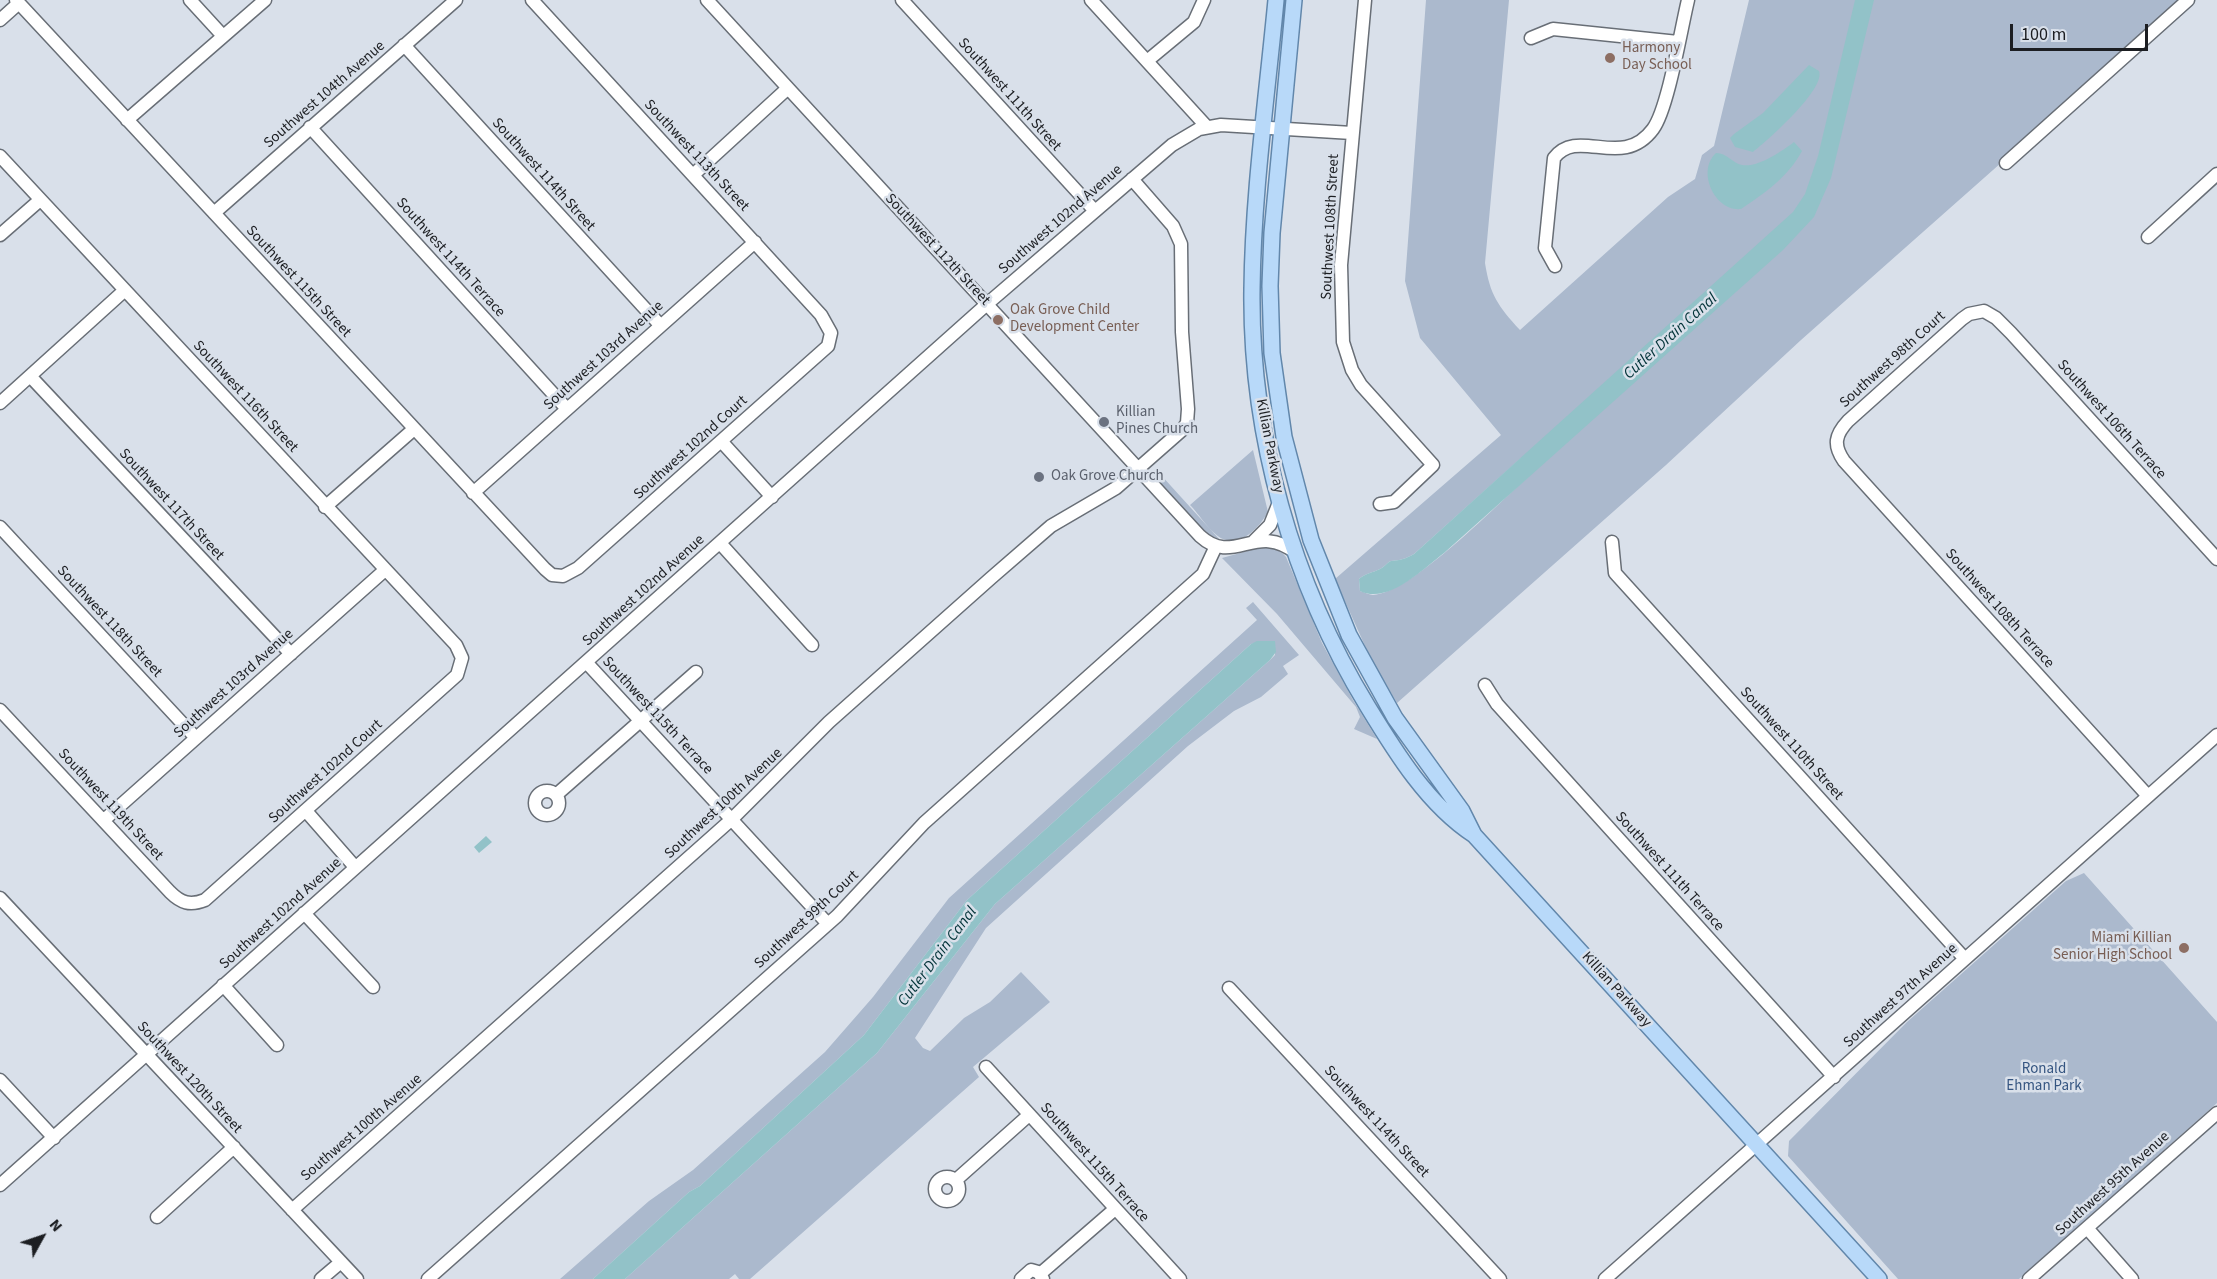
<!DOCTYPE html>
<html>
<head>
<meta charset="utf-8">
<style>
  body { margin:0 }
  #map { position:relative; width:2217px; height:1279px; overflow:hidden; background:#d9e0ea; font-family:"Source Sans 3",sans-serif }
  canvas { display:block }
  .north { position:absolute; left:12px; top:1207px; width:60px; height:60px; -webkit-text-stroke:4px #d9e0ea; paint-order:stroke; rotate:50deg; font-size:16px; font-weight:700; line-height:24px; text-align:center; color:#1c1e22 }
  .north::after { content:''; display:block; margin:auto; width:21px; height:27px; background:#1c1e22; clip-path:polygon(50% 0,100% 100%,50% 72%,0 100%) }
  .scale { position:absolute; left:2010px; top:24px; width:138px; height:27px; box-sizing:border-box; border:3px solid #1c1e22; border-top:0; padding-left:8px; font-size:18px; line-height:21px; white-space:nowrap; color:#1c1e22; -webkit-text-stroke:4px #d9e0ea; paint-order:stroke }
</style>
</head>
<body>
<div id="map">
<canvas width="2217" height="1279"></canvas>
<div class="north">N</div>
<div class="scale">100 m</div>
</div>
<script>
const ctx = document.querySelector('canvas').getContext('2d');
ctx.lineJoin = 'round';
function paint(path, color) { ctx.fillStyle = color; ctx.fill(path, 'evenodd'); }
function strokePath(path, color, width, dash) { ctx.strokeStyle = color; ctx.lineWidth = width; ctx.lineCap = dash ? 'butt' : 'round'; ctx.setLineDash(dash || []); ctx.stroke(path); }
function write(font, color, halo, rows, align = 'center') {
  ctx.font = font + ' "Source Sans 3",sans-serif'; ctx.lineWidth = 5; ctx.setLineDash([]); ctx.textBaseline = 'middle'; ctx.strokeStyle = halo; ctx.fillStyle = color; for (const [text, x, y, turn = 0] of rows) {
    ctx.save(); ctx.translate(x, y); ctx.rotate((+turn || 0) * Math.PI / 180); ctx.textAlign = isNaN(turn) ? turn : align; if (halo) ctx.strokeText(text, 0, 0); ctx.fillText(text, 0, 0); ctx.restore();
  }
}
paint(new Path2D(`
  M 1426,0 L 1509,0 L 1485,263 C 1490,295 1498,306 1520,330 L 1668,197 L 1695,179 L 1702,155 L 1714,146 L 1749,0 L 2185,0 L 1801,340 L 1666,465 L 1397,703 L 1370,657 L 1335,579 L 1501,435 L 1420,338 L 1405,281 ZM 1521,458 L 1533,472 C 1502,500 1412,593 1373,595 C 1370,595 1364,592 1360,591 L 1359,579 C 1366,573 1372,573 1380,569 C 1385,567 1387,562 1391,561 C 1401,560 1405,559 1414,554 Z
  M 1253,450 L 1268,512 C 1260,526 1242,547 1223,539 C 1211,534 1199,514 1190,505 Z
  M 1155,467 L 1158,468 L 1161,475 L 1220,540 L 1204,532 L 1156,480 Z
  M 1262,547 L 1277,547 L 1286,557 L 1322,643 L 1353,700 L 1377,739 L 1354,729 L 1360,717 L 1356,707 L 1277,614 L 1222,558 Z
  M 1253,602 L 1299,655 L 1283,666 L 1288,674 L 1261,697 L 1234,711 L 1188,746 L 986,928 L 915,1038 L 923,1048 L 930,1051 L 964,1018 L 990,1002 L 1021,972 L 1050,1002 L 973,1067 L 979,1077 L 750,1279 L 739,1279 L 735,1274 L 729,1279 L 625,1279 L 877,1053 L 995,904 L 1270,660 L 1275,655 L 1275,641 L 1251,644 L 967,900 L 864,1035 L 700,1186 L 689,1192 L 593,1279 L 560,1279 L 649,1201 L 693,1170 L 825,1052 L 873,997 L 949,898 L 1257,620 L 1246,608 Z
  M 2084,873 L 2217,1022 L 2217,1103 L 2019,1279 L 1898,1279 L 1788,1156 L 1789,1141 L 1907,1022 L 2066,881 Z`), '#abb9cd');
paint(new Path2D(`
  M 1855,0 L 1874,0 L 1831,178 L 1814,217 L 1783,250 L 1444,553 C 1424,568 1388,605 1360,591 L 1359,579 C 1366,573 1372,573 1380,569 C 1385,567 1387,562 1391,561 C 1401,560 1405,559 1414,554 L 1793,212 L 1805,194 L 1818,156 Z
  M 1809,65 L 1819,71 C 1826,89 1767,141 1753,152 L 1735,147 L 1730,138 L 1734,134 L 1763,113 Z
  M 1794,142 L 1802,151 C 1788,177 1765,193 1741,209 C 1715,212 1696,171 1716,153 C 1727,153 1732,163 1742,165 C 1758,168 1782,151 1794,142 Z
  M 1257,641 L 1275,641 L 1276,652 L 1270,660 L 995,904 L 877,1053 L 625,1279 L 593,1279 L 689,1192 L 700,1186 L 864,1035 L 967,900 L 1251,644 Z
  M 486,836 L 492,842 L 479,853 L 474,847 Z`), '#92c2c8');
const minor = new Path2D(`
  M 16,0 L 545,569 L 552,575 L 563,576 L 578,568 L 828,346 L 831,333 L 821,315 L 532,0
  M 190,0 L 223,36
  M 707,0 L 1200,536 C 1234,567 1256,521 1296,553
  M 902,0 L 1095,211
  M 1091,0 L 1207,127
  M 1365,0 L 1341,265 L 1343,342 L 1352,370 L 1361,385 L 1433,465 L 1394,502 L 1380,504
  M 0,20 L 19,3
  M 1531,38 L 1553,29 L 1678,42
  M 404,45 L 660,325
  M 1147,61 L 1194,22 L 1204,0
  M 127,120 L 265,0
  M 310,127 L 567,409
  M 0,156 L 456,645 L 462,658 L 457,675 L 205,900 C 190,906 181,903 170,892 L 0,710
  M 2006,163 L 2188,0
  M 693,175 L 788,88
  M 214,213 L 456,0
  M 0,235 L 40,200
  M 2148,237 L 2217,174
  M 1555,266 L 1545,248 L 1554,158 C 1578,126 1622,171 1653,129 C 1668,109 1681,29 1688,0
  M 30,376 L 291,654
  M 0,403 L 125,290
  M 721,441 L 772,497
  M 473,493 L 755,242
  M 325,507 L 414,429
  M 0,527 L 196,738
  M 1254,541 L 1270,525 L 1280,500
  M 1612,542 L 1615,573 L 1965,959
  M 720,543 L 812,645
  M 586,662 L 828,924
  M 1485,685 L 1497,704 L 1834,1077
  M535 803a12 12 0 1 1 24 0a12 12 0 1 1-24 0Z
  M 556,795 L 696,672
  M 2148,796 L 1844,461 C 1833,445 1835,435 1848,421 L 1962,319 L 1969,314 L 1984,311 L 1996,318 L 2011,333 L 2217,559
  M 306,811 L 355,867
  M 104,820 L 385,570
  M 0,898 L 357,1279
  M 304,913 L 373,987
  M 223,985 L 277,1045
  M 1229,988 L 1500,1279
  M 986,1067 L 1180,1279
  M 0,1080 L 54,1138
  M935 1189a12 12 0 1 1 24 0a12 12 0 1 1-24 0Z
  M 956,1180 L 1029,1115
  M 0,1185 L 987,304 L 1172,145 L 1199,129 L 1221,125 L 1352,133
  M 292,1210 L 732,819 L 829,722 L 991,578 L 1051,526 L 1116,488 L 1182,430 L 1187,423 L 1188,409 L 1182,332 L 1181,244 L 1173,226 L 1132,179
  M 157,1217 L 234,1147
  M 2087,1228 L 2132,1279
  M 1040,1274 L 1115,1209
  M 321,1279 L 341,1262
  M 428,1279 L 837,916 L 924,823 L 1203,574 L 1216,546
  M 1021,1279 L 1031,1270 L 1038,1272 L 1043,1279
  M 1605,1279 L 2217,735
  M 2029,1279 L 2217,1113`);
const major = new Path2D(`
  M 1276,0 C 1267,96 1253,193 1252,289 C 1250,434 1292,583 1368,707 C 1396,753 1428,805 1474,835 L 1879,1279
  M 1294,0 L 1272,233 L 1270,286 L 1272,353 L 1284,437 L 1311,540 L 1349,635 L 1395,718 L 1462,811 L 1474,835`);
strokePath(minor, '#686e76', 15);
strokePath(major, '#6287ab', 18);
strokePath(minor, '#fff', 12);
strokePath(major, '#b8d9f9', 15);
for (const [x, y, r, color] of [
  [1610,58,6,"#8d6e63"],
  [998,320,6,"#8d6e63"],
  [1104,422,6,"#6b7280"],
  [1039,477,6,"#6b7280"],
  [2184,948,6,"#8d6e63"]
]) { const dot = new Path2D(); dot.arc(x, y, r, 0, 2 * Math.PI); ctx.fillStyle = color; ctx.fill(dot); strokePath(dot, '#d9e0ea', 2); }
write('15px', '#785e54', '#d9e0ea', [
  ["Harmony",1622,49],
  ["Day School",1622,66],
  ["Oak Grove Child",1010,311],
  ["Development Center",1010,328],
  ["Miami Killian",2172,939,"right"],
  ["Senior High School",2172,956,"right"]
], 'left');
write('15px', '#1c1e22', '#d9e0ea', [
  ["Southwest 104th Avenue",325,95,-41],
  ["Southwest 111th Street",1009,95,48],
  ["Southwest 113th Street",696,156,47],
  ["Southwest 114th Street",543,175,48],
  ["Southwest 102nd Avenue",1061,220,-41],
  ["Southwest 108th Street",1331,227,-87],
  ["Southwest 112th Street",937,250,47],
  ["Southwest 114th Terrace",450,258,48],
  ["Southwest 115th Street",298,282,47],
  ["Southwest 103rd Avenue",604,356,-42],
  ["Southwest 98th Court",1893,360,-42],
  ["Southwest 116th Street",245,397,47],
  ["Southwest 106th Terrace",2111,420,48],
  ["Killian Parkway",1269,446,79],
  ["Southwest 102nd Court",691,448,-42],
  ["Southwest 117th Street",171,505,47],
  ["Southwest 102nd Avenue",644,591,-42],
  ["Southwest 108th Terrace",1999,609,48],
  ["Southwest 118th Street",109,622,47],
  ["Southwest 103rd Avenue",234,684,-42],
  ["Southwest 115th Terrace",657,716,47],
  ["Southwest 110th Street",1791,744,48],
  ["Southwest 102nd Court",326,772,-42],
  ["Southwest 100th Avenue",724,804,-43],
  ["Southwest 119th Street",110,805,47],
  ["Southwest 111th Terrace",1669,872,48],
  ["Southwest 102nd Avenue",281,914,-42],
  ["Southwest 99th Court",807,920,-43],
  ["Killian Parkway",1616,990,48],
  ["Southwest 97th Avenue",1901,996,-42],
  ["Southwest 120th Street",189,1078,47],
  ["Southwest 114th Street",1376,1122,47],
  ["Southwest 100th Avenue",362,1128,-41],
  ["Southwest 115th Terrace",1094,1163,48],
  ["Southwest 95th Avenue",2113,1184,-42]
]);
write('15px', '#5b616d', '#d9e0ea', [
  ["Killian",1116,413],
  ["Pines Church",1116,430],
  ["Oak Grove Church",1051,477]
], 'left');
write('15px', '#355581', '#d9e0ea', [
  ["Ronald",2044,1070],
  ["Ehman Park",2044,1087]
]);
write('italic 16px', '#023338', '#d9e0ea', [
  ["Cutler Drain Canal",1671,337,-42],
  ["Cutler Drain Canal",938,957,-53]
]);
</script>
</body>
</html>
